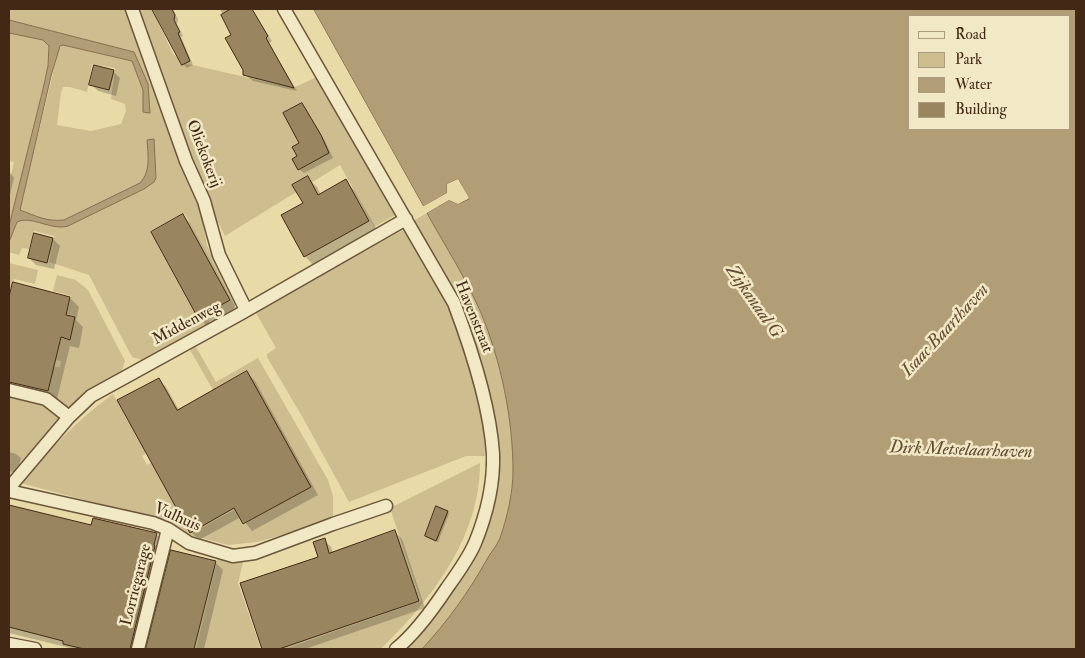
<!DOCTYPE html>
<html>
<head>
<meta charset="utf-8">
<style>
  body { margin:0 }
  #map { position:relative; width:1085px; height:658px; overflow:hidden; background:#e9dba8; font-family:"IM FELL Double Pica",serif }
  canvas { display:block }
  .frame { position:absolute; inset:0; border:10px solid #432915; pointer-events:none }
  .legend { position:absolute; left:908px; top:15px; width:162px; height:115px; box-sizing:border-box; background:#f1e8c6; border:1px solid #ab9c7f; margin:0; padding:6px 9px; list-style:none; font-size:15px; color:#432915 }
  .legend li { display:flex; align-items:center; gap:10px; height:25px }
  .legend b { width:25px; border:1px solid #ab9c7f }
</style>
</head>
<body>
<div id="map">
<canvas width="1085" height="658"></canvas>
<div class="frame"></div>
<ul class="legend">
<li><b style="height:6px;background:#f1e8c6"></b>Road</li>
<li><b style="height:14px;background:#cdbd8f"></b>Park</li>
<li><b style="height:14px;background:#b19e76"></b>Water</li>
<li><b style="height:14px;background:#998661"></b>Building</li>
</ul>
</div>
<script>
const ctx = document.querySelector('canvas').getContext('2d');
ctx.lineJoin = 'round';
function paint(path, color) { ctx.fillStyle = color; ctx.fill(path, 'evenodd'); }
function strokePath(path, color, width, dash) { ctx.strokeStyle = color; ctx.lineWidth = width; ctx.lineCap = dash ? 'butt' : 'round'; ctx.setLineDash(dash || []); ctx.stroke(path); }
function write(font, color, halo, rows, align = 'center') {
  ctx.font = font + ' "IM FELL Double Pica",serif'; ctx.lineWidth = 5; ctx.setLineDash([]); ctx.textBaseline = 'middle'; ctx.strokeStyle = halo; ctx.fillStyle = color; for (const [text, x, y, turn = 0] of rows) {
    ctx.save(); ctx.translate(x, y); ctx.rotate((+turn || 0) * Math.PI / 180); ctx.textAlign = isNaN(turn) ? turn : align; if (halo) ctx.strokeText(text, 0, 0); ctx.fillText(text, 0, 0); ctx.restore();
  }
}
paint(new Path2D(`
  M 9,9 L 128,9 L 200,205 L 207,246 L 237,299 L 233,310 L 225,315 L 219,307 L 231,300 L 185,214 L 150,231 L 198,319 L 206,314 L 210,323 L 142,360 L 132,357 L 89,275 L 49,262 L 54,236 L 34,231 L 29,249 L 22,248 L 19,255 L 9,252 L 9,242 L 17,222 C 33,215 51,231 68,226 L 144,189 L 154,182 L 156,178 L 154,139 L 147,140 C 148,155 151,171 140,183 L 64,220 C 47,222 36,216 20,210 L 59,48 L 63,45 L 132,61 L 143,90 L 143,112 L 150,112 L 148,84 L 134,52 L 9,20 ZM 92,64 L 115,68 L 111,99 L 125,104 L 126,111 L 121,124 L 91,131 L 57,125 L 61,93 L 63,87 L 70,87 L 87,92 Z
  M 135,9 L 152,9 L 173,54 L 184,63 L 293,88 L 319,76 L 395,215 L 374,227 L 340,165 L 225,236 L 203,192 Z
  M 9,33 L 43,40 L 49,46 L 48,66 L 43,89 L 9,226 L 9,183 L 14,162 L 9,161 Z
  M 427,213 C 445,246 466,278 481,313 C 501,361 513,419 513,471 C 513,493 507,518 500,538 C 497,546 490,553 486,561 C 468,593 447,622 422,649 L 399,649 L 446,596 L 495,484 L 481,376 L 413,221 Z
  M 405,229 C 419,252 434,275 446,299 C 467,343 485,407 485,456 L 466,456 L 349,502 L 303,418 L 267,357 L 267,354 L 276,348 L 255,311 Z
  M 9,263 L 38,270 L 35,284 L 14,279 L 9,296 Z
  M 57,275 L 76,280 L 88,290 L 125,361 L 122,371 L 84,392 L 69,409 L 57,400 L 47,395 L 54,367 L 60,367 L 61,361 L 56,360 L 61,338 L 70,340 L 75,316 L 67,314 L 71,296 L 53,291 Z
  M 196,347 L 216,382 L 258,358 L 328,480 L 333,496 L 333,518 L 318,525 L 257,542 L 228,545 L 190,535 L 155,519 L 21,483 C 48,451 78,419 113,394 L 146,453 L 142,456 L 147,465 L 151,463 L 190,534 L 234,510 L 243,525 L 311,487 L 247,371 L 213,390 L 190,350 Z
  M 9,394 L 46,404 L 61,417 L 9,476 Z
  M 480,463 C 480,537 432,599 381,649 L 285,649 L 421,601 L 390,508 Z
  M 218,557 L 243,562 L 238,583 L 261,649 L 196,649 Z`), '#cdbd8f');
const water = new Path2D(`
  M 314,9 L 1076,9 L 1076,649 L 422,649 C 447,622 468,593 486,561 C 490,553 497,546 500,538 C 507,518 513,493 513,471 C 513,419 501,361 481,313 C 466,278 445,246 427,213 L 449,200 L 458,204 L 469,199 L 458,179 L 447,184 L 447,193 L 424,206 ZM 909,16 L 1069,16 L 1069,129 L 909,129 Z
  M 9,20 L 134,52 L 148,84 L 150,113 L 143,112 L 143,90 L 132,61 L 63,45 L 60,46 L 51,76 L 20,210 C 36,216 47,222 64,220 L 140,183 C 151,171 148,155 147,140 L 154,139 L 156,178 L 154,182 L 144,189 L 68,226 C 51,231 32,215 17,222 L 9,242 L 9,226 L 43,89 L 48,66 L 49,46 L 43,40 L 9,33 Z`);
paint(water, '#b19e76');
strokePath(water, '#856f4f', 1);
paint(new Path2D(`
  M 458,179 L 469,198 L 458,204 L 449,200 L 425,214 L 425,211 L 448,198 L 458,201 L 466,197 L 457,182 L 449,186 L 448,195 L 425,208 L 422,207 L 447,193 L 447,184 Z`), '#e9dba8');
paint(new Path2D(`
  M 170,9 L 174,12 L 178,19 L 177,25 L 183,36 L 181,37 L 193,65 L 187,68 L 183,64 L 159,13 Z
  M 220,9 L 251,9 L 272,41 L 269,43 L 297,91 L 253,81 L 244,74 L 245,69 L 233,35 Z
  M 113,71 L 120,78 L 116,96 L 98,91 L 91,84 Z
  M 302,105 L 306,109 L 325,141 L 333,158 L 304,173 L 299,169 L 299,157 Z
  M 9,171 L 14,178 L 9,199 Z
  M 308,178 L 317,187 L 321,195 L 345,181 L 354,190 L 377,230 L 313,265 L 305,256 L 304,204 Z
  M 183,216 L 190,223 L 236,308 L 206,325 L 199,318 L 153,233 Z
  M 53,239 L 60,246 L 54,269 L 36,265 L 29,258 Z
  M 14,284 L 70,298 L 79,307 L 76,320 L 83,327 L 79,348 L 70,346 L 57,399 L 21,391 L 9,390 L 9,302 Z
  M 247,373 L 255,381 L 318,495 L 252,531 L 241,517 L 199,540 L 191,532 L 119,401 L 158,379 L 166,387 L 179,410 Z
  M 9,452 L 16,454 L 21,458 L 17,473 L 9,471 Z
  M 9,507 L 92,527 L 156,534 L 165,543 L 140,649 L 74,649 L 9,633 Z
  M 448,512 L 449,514 L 438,542 L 428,538 L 426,536 Z
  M 395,532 L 402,539 L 425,608 L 305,649 L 264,649 L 241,584 L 320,557 L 324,540 L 331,547 L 333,553 Z
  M 172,551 L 215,562 L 223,570 L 204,649 L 148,649 Z`), '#0003');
const building = new Path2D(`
  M 152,9 L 172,9 L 175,15 L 174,20 L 180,32 L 178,33 L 190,61 L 182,65 Z
  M 231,9 L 252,9 L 268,36 L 266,38 L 294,88 L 243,75 L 243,70 L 225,38 L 231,35 L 221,15 Z
  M 94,65 L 114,70 L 109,90 L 89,85 Z
  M 302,103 L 321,135 L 329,153 L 298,170 L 292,159 L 297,156 L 292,147 L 299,143 L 283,113 Z
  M 308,176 L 318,195 L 346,179 L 369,221 L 304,257 L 281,215 L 303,203 L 292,185 Z
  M 183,214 L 230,300 L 198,318 L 151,232 Z
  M 34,233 L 53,238 L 47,263 L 28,258 Z
  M 13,282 L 70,297 L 66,315 L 75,317 L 70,340 L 61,337 L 48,391 L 9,382 L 9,297 Z
  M 247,371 L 311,487 L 243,524 L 234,508 L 190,533 L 117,400 L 159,378 L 177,410 Z
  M 9,505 L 91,525 L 93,518 L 157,533 L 154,545 L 155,546 L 130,649 L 84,649 L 63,644 L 63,641 L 9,627 Z
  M 436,506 L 448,511 L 436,541 L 425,536 Z
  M 395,530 L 419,601 L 279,649 L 262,649 L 240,583 L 318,557 L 313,542 L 325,538 L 329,553 Z
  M 171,550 L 216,561 L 194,649 L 146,649 Z`);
paint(building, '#998661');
strokePath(building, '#432915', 1);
const street = new Path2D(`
  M 132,9 L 186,161 L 204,201 L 219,255 L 246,310
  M 284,9 L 454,303 C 471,348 490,405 493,454 C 494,483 486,516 475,543 C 468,559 457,574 447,588 C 433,609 416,633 396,649
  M 9,390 L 46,399 L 69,417
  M 9,488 L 69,417 L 91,396 L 240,314 L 406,219
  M 9,491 L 153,523 L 168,529 L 189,543 L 233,556 L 255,553 L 333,524 L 386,506
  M 9,644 L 35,649
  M 138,649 L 168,529`);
strokePath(street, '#6c563a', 15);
strokePath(street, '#f1e8c6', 12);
write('16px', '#432915', '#f1e8c6', [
  ["Oliekokerij",203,154,69],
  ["Havenstraat",473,317,68],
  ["Middenweg",187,324,-28],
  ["Vulhuis",177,518,24],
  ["Lorriegarage",137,585,-76]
]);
write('italic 18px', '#644c32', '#f1e8c6', [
  ["Zijkanaal G",753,302,55],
  ["Isaac Baarthaven",946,331,-47],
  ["Dirk Metselaarhaven",961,451,2]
]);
</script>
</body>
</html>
